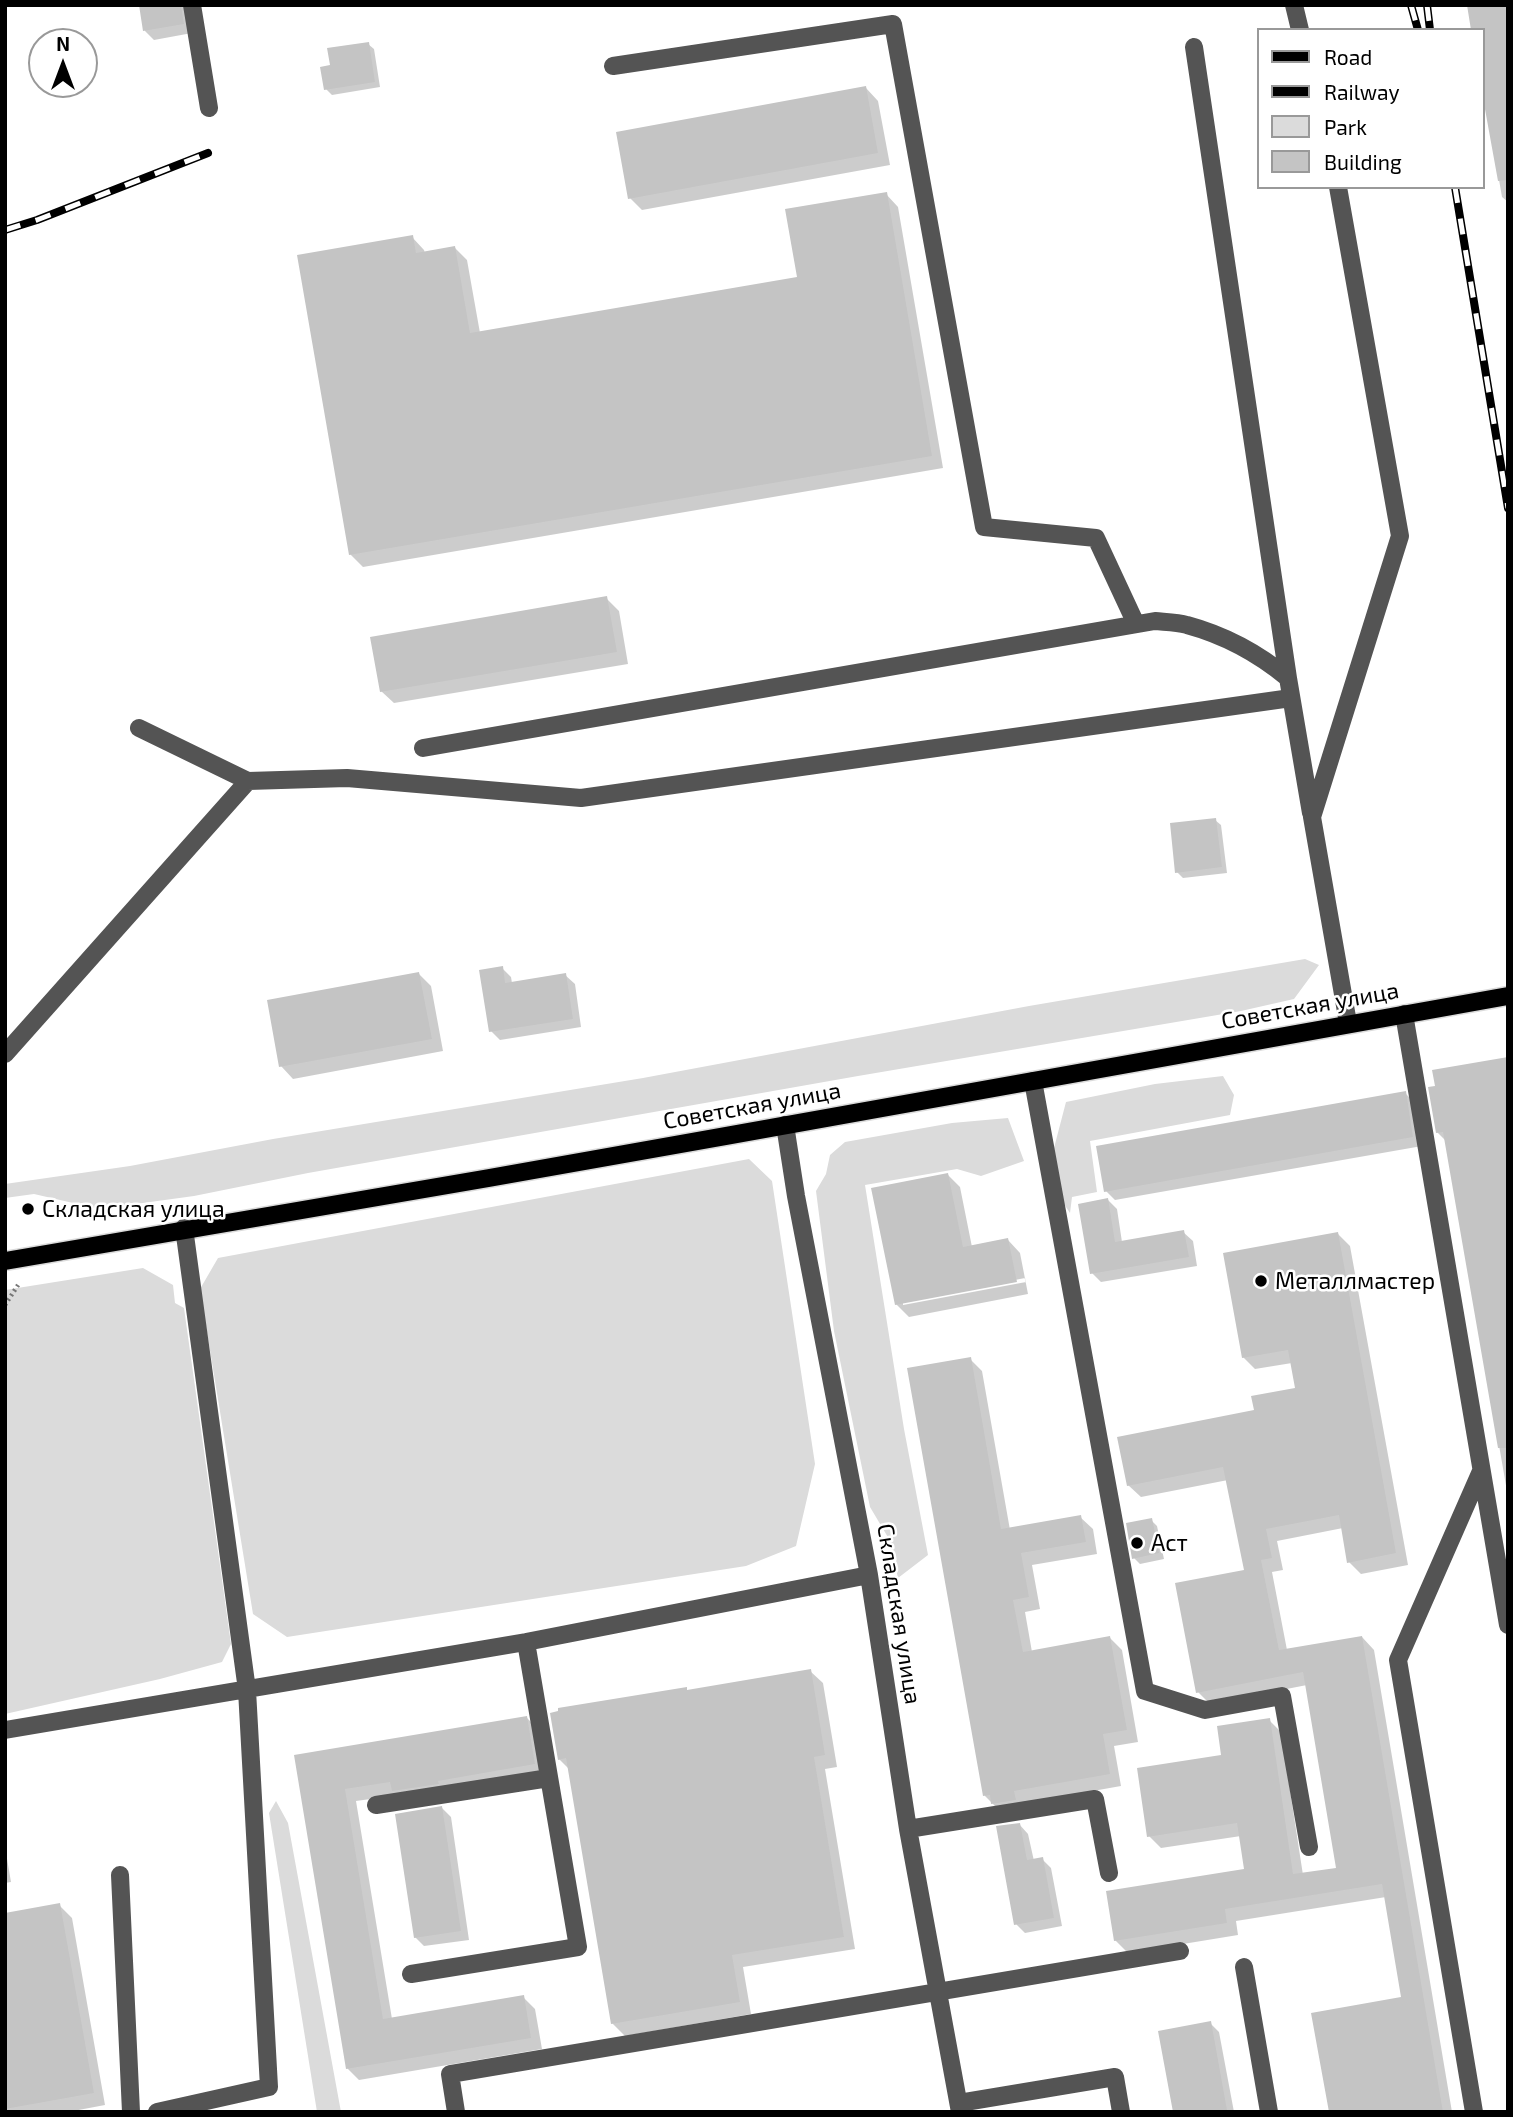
<!DOCTYPE html>
<html>
<head>
<meta charset="utf-8">
<style>
  body { margin:0 }
  #map { position:relative; width:1513px; height:2117px; overflow:hidden; background:#fff; font-family:"Exo 2",sans-serif }
  canvas { display:block }
  .frame { position:absolute; inset:0; border:7px solid #000; pointer-events:none }
  .legend { position:absolute; left:1257px; top:28px; width:228px; height:161px; box-sizing:border-box; background:#fff; border:2px solid #999; margin:0; padding:9px 12px; list-style:none; font-size:21px; color:#000 }
  .legend li { display:flex; align-items:center; gap:14px; height:35px }
  .legend b { width:35px; border:2px solid #999 }
  .north { position:absolute; left:28px; top:28px; width:70px; height:70px; box-sizing:border-box; background:#fff; border:2px solid #999; border-radius:50%; rotate:0deg; font-size:19px; font-weight:700; line-height:28px; text-align:center; color:#000 }
  .north::after { content:''; display:block; margin:auto; width:24px; height:32px; background:#000; clip-path:polygon(50% 0,100% 100%,50% 72%,0 100%) }
</style>
</head>
<body>
<div id="map">
<canvas width="1513" height="2117"></canvas>
<div class="frame"></div>
<ul class="legend">
<li><b style="height:9px;background:#000"></b>Road</li>
<li><b style="height:9px;background:#000"></b>Railway</li>
<li><b style="height:19px;background:#dbdbdb"></b>Park</li>
<li><b style="height:19px;background:#c4c4c4"></b>Building</li>
</ul>
<div class="north">N</div>
</div>
<script>
const ctx = document.querySelector('canvas').getContext('2d');
ctx.lineJoin = 'round';
function paint(path, color) { ctx.fillStyle = color; ctx.fill(path, 'evenodd'); }
function strokePath(path, color, width, dash) { ctx.strokeStyle = color; ctx.lineWidth = width; ctx.lineCap = dash ? 'butt' : 'round'; ctx.setLineDash(dash || []); ctx.stroke(path); }
function write(font, color, halo, rows, align = 'center') {
  ctx.font = font + ' "Exo 2",sans-serif'; ctx.lineWidth = 5; ctx.setLineDash([]); ctx.textBaseline = 'middle'; ctx.strokeStyle = halo; ctx.fillStyle = color; for (const [text, x, y, turn = 0] of rows) {
    ctx.save(); ctx.translate(x, y); ctx.rotate((+turn || 0) * Math.PI / 180); ctx.textAlign = isNaN(turn) ? turn : align; if (halo) ctx.strokeText(text, 0, 0); ctx.fillText(text, 0, 0); ctx.restore();
  }
}
paint(new Path2D(`
  M 1305,959 L 1319,965 L 1294,999 L 1241,1011 L 858,1076 L 308,1173 L 194,1196 L 99,1209 L 34,1194 L 5,1198 L 5,1184 L 130,1166 L 273,1139 L 643,1078 L 1029,1006 Z
  M 1223,1076 L 1234,1095 L 1230,1115 L 1090,1141 L 1097,1192 L 1072,1197 L 1070,1213 L 1060,1198 L 1054,1148 L 1066,1102 L 1155,1084 Z
  M 1008,1118 L 1024,1161 L 981,1176 L 957,1169 L 865,1185 L 904,1429 L 928,1555 L 898,1578 L 889,1539 L 870,1507 L 834,1331 L 816,1191 L 826,1174 L 830,1155 L 845,1142 L 952,1123 Z
  M 749,1159 L 772,1181 L 815,1464 L 796,1546 L 746,1566 L 287,1637 L 253,1614 L 200,1289 L 218,1258 Z
  M 143,1268 L 173,1285 L 175,1303 L 184,1308 L 231,1644 L 222,1662 L 160,1679 L 5,1714 L 5,1290 Z
  M 276,1801 L 288,1823 L 341,2112 L 317,2112 L 269,1813 Z`), '#dbdbdb');
paint(new Path2D(`
  M 140,5 L 190,5 L 192,33 L 154,40 L 145,31 Z
  M 1508,5 L 1508,202 L 1502,197 L 1483,88 L 1483,30 Z
  M 368,44 L 374,49 L 380,87 L 332,95 L 326,89 L 332,66 Z
  M 866,88 L 878,101 L 890,165 L 642,210 L 630,198 Z
  M 886,194 L 898,207 L 943,468 L 363,567 L 350,554 L 412,237 L 424,250 L 425,253 L 455,248 L 467,260 L 480,333 L 799,279 Z
  M 606,598 L 619,611 L 628,664 L 394,703 L 381,691 Z
  M 1215,820 L 1221,825 L 1227,873 L 1183,878 L 1177,872 Z
  M 502,968 L 511,977 L 512,983 L 565,975 L 575,984 L 581,1027 L 500,1040 L 491,1031 Z
  M 419,974 L 431,986 L 443,1051 L 293,1079 L 281,1066 Z
  M 1508,1059 L 1508,1497 L 1446,1141 L 1437,1132 Z
  M 1405,1093 L 1414,1102 L 1422,1146 L 1115,1200 L 1106,1191 Z
  M 948,1175 L 960,1187 L 972,1247 L 1008,1240 L 1020,1253 L 1028,1294 L 909,1317 L 896,1304 ZM 1025,1278 L 1026,1282 L 903,1305 L 903,1302 Z
  M 1108,1200 L 1117,1209 L 1122,1242 L 1183,1232 L 1193,1241 L 1197,1266 L 1101,1282 L 1092,1273 Z
  M 1338,1234 L 1350,1246 L 1408,1565 L 1361,1574 L 1349,1562 L 1343,1528 L 1277,1541 L 1283,1570 L 1272,1572 L 1287,1650 L 1362,1637 L 1374,1650 L 1452,2112 L 1331,2112 L 1403,1999 L 1386,1897 L 1236,1921 L 1238,1935 L 1128,1953 L 1115,1940 L 1246,1870 L 1241,1836 L 1161,1848 L 1149,1836 L 1223,1757 L 1269,1720 L 1281,1732 L 1303,1875 L 1338,1869 L 1307,1685 L 1210,1704 L 1198,1692 L 1246,1571 L 1228,1480 L 1141,1497 L 1128,1485 L 1297,1389 L 1292,1363 L 1255,1369 L 1243,1357 Z
  M 970,1359 L 982,1371 L 1010,1530 L 1080,1517 L 1093,1529 L 1097,1554 L 1032,1565 L 1040,1609 L 1025,1612 L 1032,1652 L 1110,1638 L 1122,1650 L 1138,1742 L 1114,1746 L 1121,1786 L 1025,1803 L 1005,1816 L 985,1796 Z
  M 1151,1520 L 1157,1526 L 1164,1559 L 1140,1564 L 1134,1558 Z
  M 810,1671 L 823,1683 L 837,1767 L 825,1769 L 855,1949 L 743,1967 L 751,2014 L 625,2036 L 612,2023 L 570,1770 L 559,1759 L 686,1689 L 689,1692 Z
  M 527,1718 L 539,1730 L 546,1775 L 356,1801 L 392,2019 L 523,1997 L 535,2009 L 542,2049 L 359,2080 L 347,2068 L 296,1757 Z
  M 442,1808 L 451,1817 L 469,1940 L 424,1946 L 415,1937 Z
  M 1019,1824 L 1028,1834 L 1034,1861 L 1042,1859 L 1051,1868 L 1062,1926 L 1025,1933 L 1016,1924 Z
  M 5,1847 L 11,1882 L 5,1883 Z
  M 59,1905 L 72,1918 L 105,2105 L 68,2112 L 5,2112 L 5,1915 Z
  M 1210,2023 L 1219,2032 L 1234,2112 L 1175,2112 Z`), '#0003');
paint(new Path2D(`
  M 139,5 L 181,5 L 184,24 L 143,31 Z
  M 1467,5 L 1508,5 L 1508,180 L 1498,181 L 1483,98 L 1483,30 L 1471,30 Z
  M 369,42 L 375,82 L 324,90 L 320,67 L 330,65 L 327,48 Z
  M 866,86 L 878,153 L 628,199 L 616,132 Z
  M 887,192 L 932,456 L 349,555 L 297,255 L 413,235 L 416,253 L 455,246 L 470,333 L 797,277 L 785,209 Z
  M 607,596 L 617,652 L 380,692 L 370,637 Z
  M 1216,818 L 1222,867 L 1175,873 L 1170,823 Z
  M 503,966 L 505,983 L 566,973 L 573,1019 L 489,1032 L 479,970 Z
  M 419,972 L 432,1039 L 279,1067 L 267,1000 Z
  M 1508,1057 L 1508,1448 L 1498,1448 L 1443,1132 L 1436,1133 L 1428,1087 L 1435,1086 L 1432,1070 Z
  M 1406,1091 L 1413,1137 L 1104,1192 L 1096,1146 Z
  M 948,1173 L 963,1247 L 1008,1238 L 1017,1282 L 895,1305 L 871,1188 Z
  M 1108,1198 L 1115,1242 L 1184,1230 L 1189,1257 L 1090,1274 L 1078,1204 Z
  M 1338,1232 L 1396,1553 L 1347,1563 L 1339,1515 L 1266,1529 L 1272,1558 L 1261,1560 L 1279,1650 L 1362,1636 L 1443,2112 L 1329,2112 L 1311,2013 L 1401,1997 L 1382,1884 L 1225,1909 L 1227,1923 L 1114,1941 L 1106,1891 L 1244,1869 L 1237,1823 L 1147,1837 L 1137,1768 L 1221,1755 L 1217,1726 L 1270,1718 L 1293,1874 L 1336,1868 L 1303,1672 L 1196,1693 L 1175,1583 L 1244,1570 L 1223,1467 L 1127,1486 L 1117,1437 L 1254,1410 L 1251,1396 L 1295,1388 L 1288,1350 L 1242,1358 L 1223,1253 Z
  M 971,1357 L 1001,1529 L 1081,1515 L 1086,1542 L 1021,1553 L 1029,1597 L 1013,1600 L 1023,1652 L 1110,1636 L 1127,1730 L 1103,1734 L 1110,1774 L 1014,1791 L 1016,1800 L 991,1804 L 990,1795 L 983,1796 L 907,1368 Z
  M 1152,1518 L 1159,1553 L 1132,1559 L 1126,1523 Z
  M 811,1669 L 825,1755 L 814,1757 L 844,1937 L 732,1955 L 740,2002 L 611,2024 L 566,1758 L 558,1760 L 550,1713 L 558,1711 L 558,1708 L 687,1687 L 687,1690 Z
  M 527,1716 L 535,1764 L 438,1781 L 439,1784 L 392,1791 L 390,1782 L 345,1789 L 383,2019 L 524,1995 L 531,2038 L 346,2069 L 294,1755 Z
  M 442,1806 L 461,1931 L 414,1938 L 395,1814 Z
  M 1020,1823 L 1027,1860 L 1043,1857 L 1054,1918 L 1014,1925 L 996,1826 Z
  M 60,1903 L 94,2093 L 5,2109 L 5,1913 Z
  M 1211,2021 L 1227,2110 L 1215,2112 L 1173,2112 L 1158,2031 Z`), '#c4c4c4');
const major = new Path2D(`
  M 5,1261 C 166,1232 328,1207 489,1178 C 829,1119 1168,1054 1508,996`);
strokePath(major, '#dbdbdb', 21);
strokePath(new Path2D(`
  M 5,1305 L 20,1282`), '#767676', 4.5, [2, 3.5]);
strokePath(new Path2D(`
  M 192,5 L 209,108
  M 1294,5 L 1300,30
  M 1194,47 L 1288,678 L 1311,813
  M 613,66 L 893,24 L 984,527 L 1096,538 L 1136,624
  M 1338,187 L 1400,536 L 1312,817 L 1348,1023
  M 139,728 L 248,781 L 347,778 L 581,798 L 1291,698
  M 423,748 L 1155,621 C 1165,622 1177,622 1187,625 C 1224,635 1259,654 1288,678
  M 1404,1014 L 1508,1625
  M 5,1054 L 248,781
  M 1033,1081 L 1145,1691 L 1205,1710 L 1282,1696 L 1309,1847
  M 785,1125 L 796,1196 L 869,1575 L 908,1829 L 960,2112
  M 5,1730 L 526,1642 L 869,1575
  M 376,1805 L 549,1778
  M 908,1829 L 1095,1799 L 1109,1873
  M 120,1875 L 131,2112
  M 1244,1967 L 1269,2112
  M 411,1974 L 578,1947 L 526,1642
  M 959,2103 L 1115,2077 L 1121,2112
  M 157,2112 L 269,2087 L 247,1690 L 184,1228
  M 456,2112 L 450,2074 L 1180,1951
  M 1474,2112 L 1398,1660 L 1481,1471`), '#545454', 18);
strokePath(major, '#000', 18);
const rail = new Path2D(`
  M 1411,5 L 1418,30
  M 1427,5 L 1430,30
  M 1455,187 L 1508,508
  M 5,230 L 37,220 L 208,153`);
strokePath(rail, '#000', 8);
strokePath(rail, '#fff', 5, [16]);
for (const [x, y, r, color] of [
  [28,1209,7,"#000"],
  [1261,1281,7,"#000"],
  [1137,1543,7,"#000"]
]) { const dot = new Path2D(); dot.arc(x, y, r, 0, 2 * Math.PI); ctx.fillStyle = color; ctx.fill(dot); strokePath(dot, '#fff', 2.5); }
write('23px', '#000', '#fff', [
  ["Советская улица",1310,1006,-10],
  ["Советская улица",752,1106,-10],
  ["Складская улица",899,1614,81]
]);
write('23px', '#000', '#fff', [
  ["Складская улица",42,1209],
  ["Металлмастер",1275,1281],
  ["Аст",1151,1543]
], 'left');
</script>
</body>
</html>
